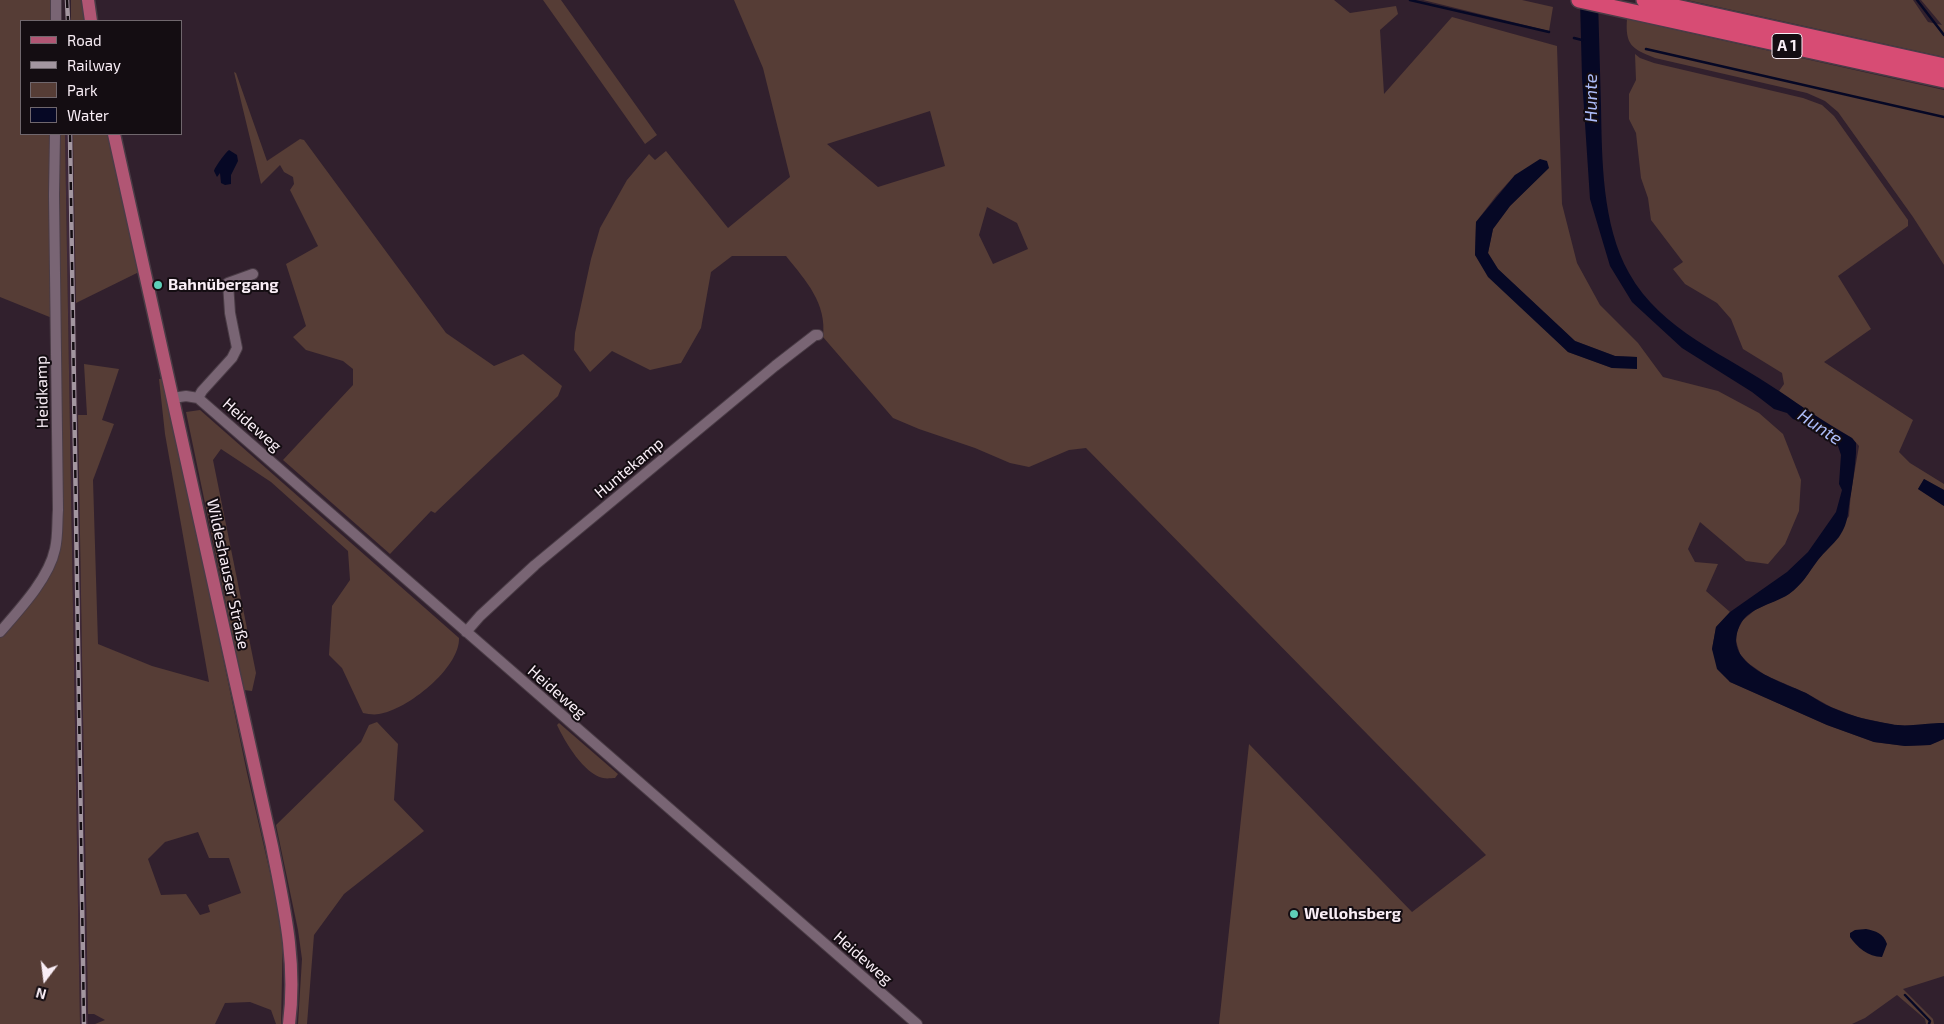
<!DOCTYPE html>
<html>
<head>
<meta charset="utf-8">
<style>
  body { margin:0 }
  #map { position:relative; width:1944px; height:1024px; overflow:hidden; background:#31202d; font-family:"Exo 2",sans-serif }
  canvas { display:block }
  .legend { position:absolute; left:20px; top:20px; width:162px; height:115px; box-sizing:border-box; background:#140d12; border:1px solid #70676d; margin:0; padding:6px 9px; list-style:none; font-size:15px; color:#f9eef6 }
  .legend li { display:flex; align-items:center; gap:10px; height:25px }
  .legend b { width:25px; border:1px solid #70676d }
  .north { position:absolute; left:20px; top:954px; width:50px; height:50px; -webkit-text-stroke:4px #140d12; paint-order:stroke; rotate:195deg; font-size:14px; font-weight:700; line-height:20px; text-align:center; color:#f9eef6 }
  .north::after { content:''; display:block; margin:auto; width:18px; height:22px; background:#f9eef6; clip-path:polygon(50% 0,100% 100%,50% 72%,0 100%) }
</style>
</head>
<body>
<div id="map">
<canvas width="1944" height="1024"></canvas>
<ul class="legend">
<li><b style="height:6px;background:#b15674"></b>Road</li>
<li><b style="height:6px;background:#a396a0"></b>Railway</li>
<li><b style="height:14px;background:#563d36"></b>Park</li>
<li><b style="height:14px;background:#060825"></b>Water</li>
</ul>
<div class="north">N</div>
</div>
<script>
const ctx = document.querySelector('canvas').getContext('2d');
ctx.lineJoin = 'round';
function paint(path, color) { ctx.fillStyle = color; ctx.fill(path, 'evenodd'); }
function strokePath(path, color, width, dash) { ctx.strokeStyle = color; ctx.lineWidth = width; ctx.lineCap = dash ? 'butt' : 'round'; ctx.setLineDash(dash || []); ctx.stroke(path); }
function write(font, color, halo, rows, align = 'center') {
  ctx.font = font + ' "Exo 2",sans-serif'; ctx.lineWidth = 4; ctx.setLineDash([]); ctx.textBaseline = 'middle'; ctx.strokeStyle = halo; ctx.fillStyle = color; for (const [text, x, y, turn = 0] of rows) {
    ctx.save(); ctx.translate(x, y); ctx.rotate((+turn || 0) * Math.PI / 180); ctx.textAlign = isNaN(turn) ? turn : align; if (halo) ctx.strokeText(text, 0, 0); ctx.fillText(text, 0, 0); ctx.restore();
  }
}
paint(new Path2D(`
  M 65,134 L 73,134 L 88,1024 L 80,1024 Z`), '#3e2839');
paint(new Path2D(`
  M 0,0 L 53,0 L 53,21 L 21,21 L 21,134 L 53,134 L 52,318 L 0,297 Z
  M 71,0 L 83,0 L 87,21 L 71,21 Z
  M 543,0 L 561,0 L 657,135 L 645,144 Z
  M 734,0 L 1334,0 L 1350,13 L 1396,6 L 1398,14 L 1380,30 L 1384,94 L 1452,17 L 1557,46 L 1562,204 L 1577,263 L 1600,305 L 1638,343 L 1663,377 L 1718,391 L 1759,413 L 1783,434 L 1801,480 L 1799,511 L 1785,544 L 1768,564 L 1746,561 L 1700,522 L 1688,549 L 1695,562 L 1718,564 L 1706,591 L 1730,612 L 1716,627 L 1712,649 L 1730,682 L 1827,725 L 1874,742 L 1905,746 L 1930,745 L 1944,739 L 1944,976 L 1903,989 L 1933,1019 L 1934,1024 L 1926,1024 L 1925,1019 L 1897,995 L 1865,1018 L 1852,1024 L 1219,1024 L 1249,744 L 1412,912 L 1486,855 L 1086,448 L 1069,450 L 1029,467 L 1010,463 L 975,448 L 919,429 L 893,418 L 823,337 C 827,303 806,281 786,256 L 732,256 L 711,272 L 701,328 L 681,363 L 650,370 L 612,351 L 590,372 L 574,350 L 575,333 L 591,259 L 600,228 L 627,180 L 649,154 L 655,160 L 666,151 L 728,228 L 790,177 L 763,68 ZM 930,111 L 945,166 L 878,187 L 827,144 ZM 1548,168 L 1510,206 L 1493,229 L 1488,253 L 1498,269 L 1575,341 L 1615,356 L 1637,357 L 1612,368 L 1568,352 L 1475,255 L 1476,222 L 1496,196 L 1515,175 ZM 987,207 L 1017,223 L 1028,249 L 993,264 L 979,235 Z
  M 1423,0 L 1522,0 L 1553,7 L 1549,31 Z
  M 1687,0 L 1913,0 L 1928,22 L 1942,25 L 1921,0 L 1944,0 L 1944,57 Z
  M 1627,19 L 1944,90 L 1944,265 L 1913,217 L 1838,112 L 1825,101 L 1807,93 L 1655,58 C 1632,49 1625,45 1627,19 Z
  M 1635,54 L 1640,58 L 1654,63 L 1803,98 L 1822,105 L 1834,116 L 1908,220 L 1908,226 L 1838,276 L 1871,329 L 1824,362 L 1913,420 L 1899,452 L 1910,463 L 1944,484 L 1944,490 L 1924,479 L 1918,489 L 1944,506 L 1944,723 L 1913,726 L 1894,725 L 1857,717 L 1831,707 L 1806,693 L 1765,675 L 1748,663 L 1740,654 L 1736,641 L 1737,631 L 1743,620 L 1755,610 L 1789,594 L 1803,581 L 1849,516 L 1851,492 L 1859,446 L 1852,438 L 1806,410 L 1779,391 L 1784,384 L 1782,373 L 1743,349 L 1731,319 L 1717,303 L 1685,284 L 1673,269 L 1683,262 L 1651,220 L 1648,198 L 1641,178 L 1636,133 L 1629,119 L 1629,94 L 1636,80 Z
  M 234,72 L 236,73 L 267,161 L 300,139 L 304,140 L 446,333 L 494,366 L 523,354 L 562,386 L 558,396 L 435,513 L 431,511 L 390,554 L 283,460 L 353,385 L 353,369 L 343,361 L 306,350 L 293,337 L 306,326 L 286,264 L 318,246 L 290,190 L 294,184 L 293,177 L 284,172 L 280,165 L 261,184 Z
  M 58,134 L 65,134 L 80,1024 L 0,1024 L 0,635 L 57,549 Z
  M 73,134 L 110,134 L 139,272 L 76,303 Z
  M 84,364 L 119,369 L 102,420 L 114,424 L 93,480 L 98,644 L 152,666 L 209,682 L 165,434 L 159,379 L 165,379 L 247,773 L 283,929 L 281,1024 L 276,1024 L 271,1010 L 250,1002 L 225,1003 L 215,1024 L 95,1024 L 105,1020 L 94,1014 L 88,1014 L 78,415 L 87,415 ZM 198,832 L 209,858 L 229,858 L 241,893 L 208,905 L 210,912 L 200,915 L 186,894 L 161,895 L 148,859 L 165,842 Z
  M 200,410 L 459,638 C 460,668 407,710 379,714 C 374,715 368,714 363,713 L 342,668 L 329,655 L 332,606 L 350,580 L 348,551 L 271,482 L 221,449 L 213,460 L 256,673 L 252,691 L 244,690 L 186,412 Z
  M 377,722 L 398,744 L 394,800 L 424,831 L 344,894 L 314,935 L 307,1024 L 298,1024 L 302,959 L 298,930 L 276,825 L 361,742 L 369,725 Z
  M 559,723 L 618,774 L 615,778 C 612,778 607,779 603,778 C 584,774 565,742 557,725 Z`), '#563d36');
paint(new Path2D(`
  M 1580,0 L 1598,0 C 1599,35 1600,71 1601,106 C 1602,159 1602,225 1629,273 C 1661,331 1727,355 1779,391 C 1803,407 1827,424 1852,438 L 1856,443 L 1856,453 C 1855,467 1853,481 1851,494 C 1847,511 1850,521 1839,537 C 1833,545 1824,552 1818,560 C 1809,572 1802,585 1789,594 C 1771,606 1745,607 1738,630 C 1725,666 1783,682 1806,693 C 1815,698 1823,704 1833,708 C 1851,716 1871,721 1891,724 C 1909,728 1926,722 1944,723 L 1944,739 L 1930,745 L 1905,746 L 1874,742 L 1827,725 L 1730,682 L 1717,669 L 1712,649 L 1716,627 L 1730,612 L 1787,572 L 1808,552 L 1836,512 L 1842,490 L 1839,484 L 1841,455 L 1838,446 L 1832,440 L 1811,430 L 1804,423 L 1793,419 L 1787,413 L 1774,409 L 1752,392 L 1682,348 L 1632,302 L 1610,266 L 1590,199 L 1582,78 Z
  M 229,150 L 237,155 L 238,161 L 231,175 L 231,184 L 225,185 L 221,183 L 220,173 L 217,177 L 214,171 C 215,167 225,153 229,150 Z
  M 1540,159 L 1547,161 L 1549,168 L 1510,206 L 1493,229 L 1488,253 L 1498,269 L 1575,341 L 1615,356 L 1637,357 L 1637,369 L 1612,368 L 1568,352 L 1488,277 L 1475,255 L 1476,222 L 1515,175 Z
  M 1924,479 L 1944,490 L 1944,506 L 1918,489 Z
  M 1866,929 C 1876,931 1883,933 1887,944 L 1882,957 C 1868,957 1857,947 1850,937 L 1850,933 L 1855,930 Z`), '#060825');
strokePath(new Path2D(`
  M 1410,0 L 1549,32
  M 1917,0 L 1944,35
  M 1574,38 L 1582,40
  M 1646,49 L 1944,117
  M 1905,995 L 1930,1021 L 1929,1024`), '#060825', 2.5);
const minor = new Path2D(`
  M 56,21 L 56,0
  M 173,398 L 186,396 L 198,398 L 917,1024
  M 198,398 L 202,391 L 232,358 L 237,348 L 230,313 L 228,283 L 253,274
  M 0,632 C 20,609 49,578 55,549 C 58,537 57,523 58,510 L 54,195 L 55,134
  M 466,632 L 480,616 L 535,565 L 775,366 L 815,335 L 818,335`);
const major = new Path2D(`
  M 88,0 L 91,21
  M 114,134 L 272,846 C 284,907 297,961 289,1024`);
const highway = new Path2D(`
  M 1579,0 L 1944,80
  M 1644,0 L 1944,66`);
strokePath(minor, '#4a3c46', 12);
strokePath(major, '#4a3c46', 15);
strokePath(highway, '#4a3c46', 18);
strokePath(minor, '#796574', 10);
strokePath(major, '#b15674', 12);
strokePath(highway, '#d74c74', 15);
const rail = new Path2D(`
  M 67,0 L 68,21
  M 70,134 L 84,1024`);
strokePath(rail, '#a396a0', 4.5);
strokePath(rail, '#140d12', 2.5, [8]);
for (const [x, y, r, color] of [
  [158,285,5,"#5eceb8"],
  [1294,914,5,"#5eceb8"]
]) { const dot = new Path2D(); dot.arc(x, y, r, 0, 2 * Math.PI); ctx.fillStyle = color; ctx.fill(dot); strokePath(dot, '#140d12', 2); }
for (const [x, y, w] of [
  [1787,46,30]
]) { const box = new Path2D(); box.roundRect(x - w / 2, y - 12.5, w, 25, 4); ctx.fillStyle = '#140d12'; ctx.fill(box); strokePath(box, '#f9eef6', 1); }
write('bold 15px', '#f9eef6', null, [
  ["A 1",1787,46]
]);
write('bold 16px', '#f9eef6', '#140d12', [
  ["Bahnübergang",168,285],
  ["Wellohsberg",1304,914]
], 'left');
write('16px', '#f9eef6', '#140d12', [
  ["Heidkamp",42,392,-91],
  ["Heideweg",252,425,41],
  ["Huntekamp",629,468,-40],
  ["Wildeshauser Straße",228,574,78],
  ["Heideweg",557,692,41],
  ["Heideweg",863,958,41]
]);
write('italic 18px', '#acbcf9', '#140d12', [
  ["Hunte",1591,98,-90],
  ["Hunte",1820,427,34]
]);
</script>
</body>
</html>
